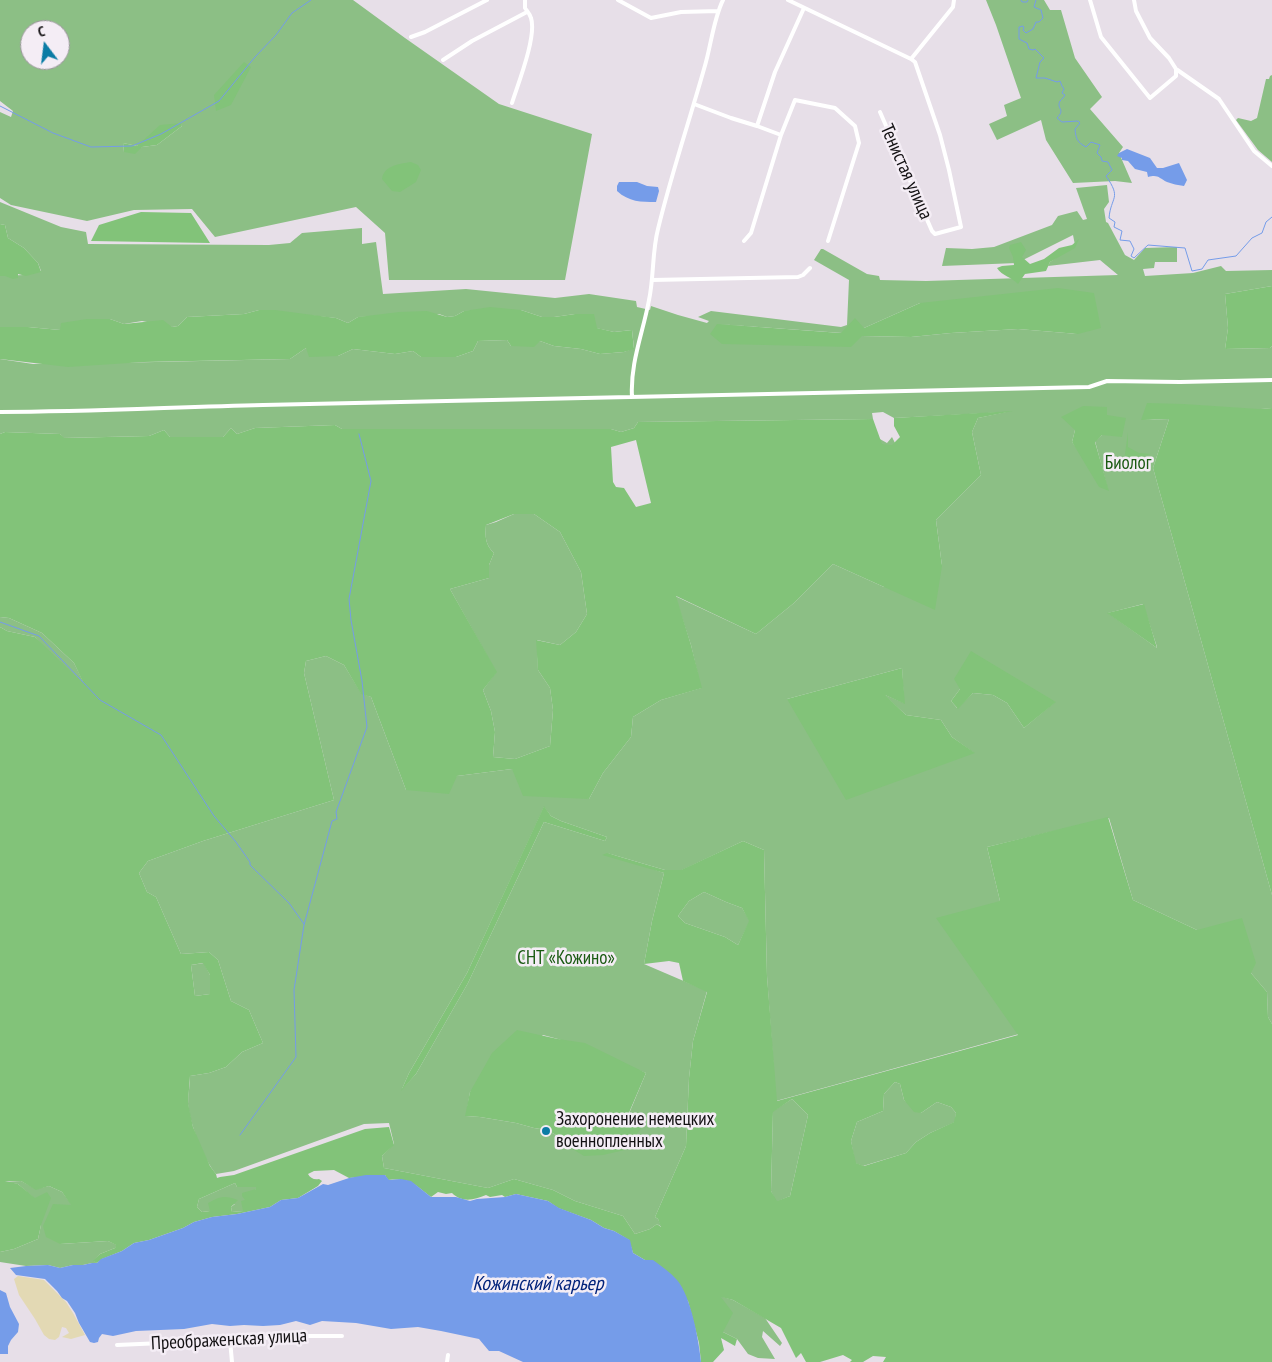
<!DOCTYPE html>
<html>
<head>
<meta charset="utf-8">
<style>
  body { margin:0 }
  #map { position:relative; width:1272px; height:1362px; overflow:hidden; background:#e7dfe8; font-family:"PT Sans Narrow",sans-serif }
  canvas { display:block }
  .north { position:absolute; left:20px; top:20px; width:50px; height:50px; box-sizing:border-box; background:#f4edf5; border:1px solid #9a959a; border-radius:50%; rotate:345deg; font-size:14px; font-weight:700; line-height:20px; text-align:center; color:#121012 }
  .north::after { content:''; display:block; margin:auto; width:18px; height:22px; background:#0b7ca5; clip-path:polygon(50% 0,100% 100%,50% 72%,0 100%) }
</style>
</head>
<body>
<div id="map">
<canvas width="1272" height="1362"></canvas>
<div class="north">С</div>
</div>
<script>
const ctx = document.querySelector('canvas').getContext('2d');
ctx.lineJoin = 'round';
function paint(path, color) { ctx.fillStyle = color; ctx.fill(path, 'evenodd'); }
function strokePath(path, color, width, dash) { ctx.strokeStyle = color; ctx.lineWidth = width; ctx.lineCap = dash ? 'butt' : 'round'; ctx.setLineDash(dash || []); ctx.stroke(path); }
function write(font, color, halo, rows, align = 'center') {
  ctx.font = font + ' "PT Sans Narrow",sans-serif'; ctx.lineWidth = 5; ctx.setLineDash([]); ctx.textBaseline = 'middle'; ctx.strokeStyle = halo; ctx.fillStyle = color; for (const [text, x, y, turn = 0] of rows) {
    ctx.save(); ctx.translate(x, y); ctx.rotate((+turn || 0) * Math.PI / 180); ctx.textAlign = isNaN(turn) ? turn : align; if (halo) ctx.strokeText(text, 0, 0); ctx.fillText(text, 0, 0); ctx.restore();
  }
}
paint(new Path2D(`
  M 0,0 L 353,0 L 405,38 L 499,104 L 592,134 L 565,280 L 389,280 L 385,233 L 356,207 L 215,237 L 192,209 L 134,210 L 87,221 L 11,205 L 0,198 L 0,112 L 11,117 L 13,111 L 0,101 ZM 30,30 L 60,30 L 60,60 L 30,60 ZM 180,123 L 182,126 L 157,145 L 142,147 L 124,152 L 123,143 L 137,146 Z
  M 986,0 L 1044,0 L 1050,10 L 1061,10 L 1075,58 L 1102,97 L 1090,109 L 1123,147 L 1119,153 L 1132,183 L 1115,181 L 1073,183 L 1046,140 L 1041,120 L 997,140 L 989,124 L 1007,116 L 1004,105 L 1021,98 L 996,25 Z
  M 1272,75 L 1272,162 L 1258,150 L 1236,120 L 1238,118 L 1251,121 L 1257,118 L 1266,79 L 1269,79 L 1270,76 Z
  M 1107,185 L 1109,202 L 1104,209 L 1106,222 L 1108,223 L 1125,255 L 1134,260 L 1145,248 L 1177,247 L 1177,262 L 1155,262 L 1154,268 L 1143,269 L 1145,276 L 1193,273 L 1221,266 L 1226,271 L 1272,270 L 1272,286 L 1225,294 L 1228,328 L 1225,349 L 1270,348 L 1272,346 L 1272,408 L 1142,420 L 1169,419 L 1153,468 L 1272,895 L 1272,1024 L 1268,1017 L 1267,992 L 1251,973 L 1197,930 L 1133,900 L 1109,818 L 987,847 L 1000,901 L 1019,1034 L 776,1101 L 767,976 L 764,850 L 743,841 L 682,870 L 665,870 L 607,853 L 664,873 L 652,921 L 644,964 L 707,991 L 693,1041 L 689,1078 L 686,1146 L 655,1217 L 658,1219 L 662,1227 L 657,1224 L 650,1229 L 635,1234 L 623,1216 L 575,1201 L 553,1190 L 514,1179 L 488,1188 L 384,1168 L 382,1156 L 394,1144 L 389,1123 L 364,1124 L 234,1171 L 216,1174 C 203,1158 190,1124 188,1104 C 188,1095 190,1085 190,1076 L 209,1073 L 226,1067 L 242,1052 L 263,1043 L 249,1010 L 231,1001 L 218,960 L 209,952 L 181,954 L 156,897 L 147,892 L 139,873 L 148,861 L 203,841 L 334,800 L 304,673 L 306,661 L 326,656 L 344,665 L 361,693 L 371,697 L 406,790 L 457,776 L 512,769 L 589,799 L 603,773 L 631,737 L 633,717 L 661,700 L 701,688 L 691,645 L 675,596 L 756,634 L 794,603 L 833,564 L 884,587 L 878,438 L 887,443 L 892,437 L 895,443 L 942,566 L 936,520 L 981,475 L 972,432 L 978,418 L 1006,412 L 894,418 L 883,412 L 872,413 L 873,419 L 638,422 L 634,428 L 621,432 L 611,429 L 342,429 L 335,425 L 255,428 L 237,434 L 231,428 L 223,437 L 170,437 L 164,430 L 149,436 L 63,438 L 60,434 L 5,432 L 0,434 L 0,359 L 33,364 L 110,363 L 290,359 L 306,348 L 338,356 L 353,349 L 395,354 L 413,351 L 421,357 L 456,357 L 473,351 L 478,341 L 507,340 L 511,346 L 540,341 L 554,346 L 581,349 L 600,354 L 624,352 L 634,348 L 632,330 L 614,332 L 596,328 L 575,314 L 554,317 L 542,317 L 521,310 L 464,311 L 455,316 L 447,317 L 439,314 L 358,317 L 348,323 L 336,318 L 259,310 L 244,314 L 187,317 L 178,326 L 172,327 L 142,321 L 124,324 L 110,319 L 60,330 L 28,327 L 0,327 L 0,276 L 24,275 L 41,271 L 38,263 L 24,248 L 8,238 L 5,225 L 0,224 L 0,202 L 61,227 L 86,232 L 88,244 L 269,245 L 290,243 L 302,233 L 362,228 L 362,244 L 376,242 L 383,294 L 466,289 L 555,298 L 589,294 L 636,301 L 637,307 L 650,310 L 651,306 L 678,315 L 707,323 L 709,321 L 698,317 L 711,311 L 841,327 L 847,325 L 849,280 L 814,260 L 821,249 L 823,249 L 867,274 L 879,276 L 880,280 L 926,281 L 1118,275 L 1100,260 L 1048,266 L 1050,262 L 1075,245 L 1073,235 L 1017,263 L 942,266 L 946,248 L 972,249 L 994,247 L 1052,225 L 1058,216 L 1077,211 L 1083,220 L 1087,219 L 1076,188 ZM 920,303 L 1078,334 L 1018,329 L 951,333 L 911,337 L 862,336 L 717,324 L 842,333 L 864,328 ZM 1107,407 L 1107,415 L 1102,435 L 1095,441 L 1108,490 L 1072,442 L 1075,430 ZM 1143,604 L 1157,647 L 1157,648 L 1108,613 ZM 902,668 L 904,703 L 883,694 L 906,715 L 941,720 L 952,737 L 974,753 L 787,699 ZM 960,689 L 1055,702 L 1024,728 L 1007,703 L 993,695 L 973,693 L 957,708 L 951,701 ZM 544,807 L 551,816 L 561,821 L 607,837 L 605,841 L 544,822 L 468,983 L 416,1074 L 402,1089 L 409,1073 L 467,973 ZM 543,1035 L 558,1039 L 646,1073 L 628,1116 L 642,1127 L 556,1135 L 547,1130 L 534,1128 L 516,1123 L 480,1117 L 466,1116 L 470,1092 Z
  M 514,514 L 534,514 L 560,532 L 581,572 L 587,614 L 576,632 L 560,645 L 537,640 L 538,670 L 550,688 L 553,710 L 550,746 L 515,759 L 493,757 L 495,732 L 491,711 L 483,690 L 496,672 L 450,589 L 489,578 L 489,565 L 494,553 C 485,545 485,536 486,525 L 496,522 Z
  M 0,617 L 9,618 L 42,633 L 74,663 L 83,681 L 91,680 L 92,704 L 35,637 L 7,631 L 0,627 Z
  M 704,892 L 726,902 L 742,908 L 750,921 L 738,945 L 725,937 L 685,923 L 678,916 L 689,901 Z
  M 204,963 L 210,975 L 210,994 L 195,996 L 191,965 Z
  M 895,1082 L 900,1084 L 904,1100 L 921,1113 L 937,1102 L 951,1107 L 956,1113 L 955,1122 L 930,1133 L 916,1142 L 906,1153 L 863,1166 L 855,1163 L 851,1141 L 857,1122 L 883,1111 L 884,1094 Z
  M 792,1099 L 808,1115 L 790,1196 L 776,1202 L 771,1191 L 773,1111 Z
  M 21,1181 L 36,1189 L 49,1186 L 62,1192 L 72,1205 L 60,1244 L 108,1241 L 117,1245 L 115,1248 L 100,1254 L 94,1261 L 97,1263 L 92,1263 L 83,1265 L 73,1265 L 60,1268 L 48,1265 L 26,1266 L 0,1262 L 0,1252 L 14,1249 L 38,1239 L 41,1225 L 35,1199 L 18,1184 L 0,1182 Z
  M 235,1183 L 237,1187 L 256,1186 L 256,1189 L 246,1200 L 243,1211 L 232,1212 L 231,1207 L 235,1204 L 210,1211 L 202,1212 L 197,1207 L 199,1199 Z
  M 720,1296 L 733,1300 L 765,1318 L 782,1343 L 780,1346 L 763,1331 L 762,1337 L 775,1359 L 758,1358 L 748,1354 L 737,1339 L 723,1332 Z`), '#8cbf85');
paint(new Path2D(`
  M 244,62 L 251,67 L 231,105 L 216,111 L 214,95 Z
  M 181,123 L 182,126 L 157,145 L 142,147 L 135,154 L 124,152 L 123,143 L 137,146 L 160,125 Z
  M 411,162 L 418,165 L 421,170 L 416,182 L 400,192 L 392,191 L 382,179 C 384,165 400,164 411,162 Z
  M 141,212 L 191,213 L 210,243 L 91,241 L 99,225 Z
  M 0,224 L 5,225 L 8,238 L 24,248 L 38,263 L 41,272 L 26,276 L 18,274 L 18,278 L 13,279 L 5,276 L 0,276 Z
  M 1079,239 L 1075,248 L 1050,262 L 1046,271 L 1025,274 L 1018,284 C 1012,277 1002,276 997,268 L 1002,266 L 1014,265 L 1013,257 L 1009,248 L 1010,245 L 1021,242 L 1026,250 L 1022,257 L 1030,264 L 1044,259 L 1059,248 L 1072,245 Z
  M 1272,286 L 1272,346 L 1270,348 L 1225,349 L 1228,328 L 1225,294 Z
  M 1058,288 L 1094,293 L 1101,328 L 1078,334 L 1018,329 L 951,333 L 911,337 L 862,336 L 851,347 L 722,344 L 710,334 L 717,324 L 841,333 L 855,318 L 864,328 L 920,303 Z
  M 490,307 L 521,310 L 542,317 L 554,317 L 575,314 L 594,314 L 597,328 L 614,332 L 632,330 L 634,349 L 624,352 L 600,354 L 581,349 L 554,346 L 540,341 L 534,347 L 511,346 L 507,340 L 478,341 L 473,351 L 456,357 L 421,357 L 413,351 L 395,354 L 353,349 L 338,356 L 309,357 L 306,348 L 290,359 L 144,362 L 68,367 L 0,359 L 0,327 L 28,327 L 60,330 L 61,323 L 87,319 L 110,319 L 124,324 L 163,320 L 172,327 L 178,326 L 187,317 L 244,314 L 259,310 L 275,310 L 336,318 L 348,323 L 358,317 L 399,312 L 427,311 L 447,317 L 455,316 L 464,311 Z
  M 1147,403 L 1184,404 L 1259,409 L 1272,408 L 1272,895 L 1153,468 L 1169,419 L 1141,420 Z
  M 1083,406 L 1107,407 L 1107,415 L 1126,418 L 1122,437 L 1102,435 L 1095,442 L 1109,491 L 1099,487 L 1072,442 L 1075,430 L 1061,417 Z
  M 1013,411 L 978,418 L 972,432 L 981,475 L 936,520 L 942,566 L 935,610 L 833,564 L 794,603 L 756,634 L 676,596 L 691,645 L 702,688 L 661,700 L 633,717 L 631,737 L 603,773 L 589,799 L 523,796 L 512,769 L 457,776 L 449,794 L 406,790 L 371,697 L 361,694 L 344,665 L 326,656 L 306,661 L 304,673 L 334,800 L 203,841 L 148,861 L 139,873 L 147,892 L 156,897 L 181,954 L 209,952 L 218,960 L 231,1001 L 249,1010 L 263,1043 L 242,1052 L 226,1067 L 209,1073 L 190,1076 L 188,1103 L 193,1127 L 210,1166 L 216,1174 L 217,1178 L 220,1177 L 234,1175 L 365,1129 L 389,1127 L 394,1145 L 382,1156 L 384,1168 L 488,1188 L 514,1179 L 553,1190 L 575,1201 L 623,1216 L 635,1234 L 650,1229 L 657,1224 L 661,1227 L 658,1219 L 655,1217 L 686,1146 L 689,1078 L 693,1041 L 707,992 L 683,981 L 679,963 L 669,961 L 644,964 L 652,921 L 664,873 L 602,855 L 607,853 L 665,870 L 681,870 L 743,841 L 764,850 L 767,976 L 777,1101 L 1018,1035 L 936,918 L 1000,901 L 987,847 L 1108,817 L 1133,900 L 1197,930 L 1242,918 L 1256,963 L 1251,973 L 1267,992 L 1268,1017 L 1272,1024 L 1272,1362 L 883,1362 L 886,1357 L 873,1356 L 863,1362 L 850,1362 L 852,1360 L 843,1355 L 820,1362 L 806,1362 L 801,1353 L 796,1358 L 781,1328 L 733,1300 L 721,1297 L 733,1313 L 723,1332 L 737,1339 L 735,1346 L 721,1338 L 724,1350 L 713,1362 L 701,1362 L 699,1343 L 688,1301 L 645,1260 L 633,1253 L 629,1240 L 614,1231 L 604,1228 L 591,1220 L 558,1208 L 548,1201 L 516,1194 L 505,1197 L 502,1195 L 490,1197 L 486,1195 C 474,1200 462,1203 452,1193 L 446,1194 L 438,1192 L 431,1197 C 413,1184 412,1178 388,1180 L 385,1175 L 380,1175 L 349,1178 L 334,1170 L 314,1171 L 308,1174 C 310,1178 314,1180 319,1179 L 322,1181 L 318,1186 L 298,1198 L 281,1200 L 270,1207 L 237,1214 L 212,1217 L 194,1222 L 183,1228 L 149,1240 L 134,1243 L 122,1251 L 102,1259 L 97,1263 L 93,1261 L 100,1254 L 115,1248 L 116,1245 L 108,1241 L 60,1244 L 46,1237 L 43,1226 L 53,1204 L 71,1205 L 62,1192 L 49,1186 L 36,1190 L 21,1181 L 5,1181 L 18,1184 L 35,1198 L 47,1192 L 51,1198 L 41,1225 L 38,1239 L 14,1249 L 0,1252 L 0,627 L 7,631 L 35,637 L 84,684 L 74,663 L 42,633 L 9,618 L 0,617 L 0,434 L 5,432 L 60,434 L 64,438 L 149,436 L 164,430 L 170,437 L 223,437 L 231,428 L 237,434 L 255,428 L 335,425 L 342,429 L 611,429 L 621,432 L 634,428 L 638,422 L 873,419 L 882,444 L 892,445 L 900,437 L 894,426 L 894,418 ZM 636,440 L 651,503 L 636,507 L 624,488 L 616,487 L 613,482 L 611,447 ZM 514,514 L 534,514 L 560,532 L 581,572 L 587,614 L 576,632 L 560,645 L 536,640 L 538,670 L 550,688 L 553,710 L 550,746 L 515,759 L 493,757 L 495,732 L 491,711 L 483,690 L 497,672 L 450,589 L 489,578 L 489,565 L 494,553 C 485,545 485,536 486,525 ZM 704,892 L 726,902 L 742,908 L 749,921 L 738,945 L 725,937 L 685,923 L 678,916 L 689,901 ZM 203,963 L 210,975 L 210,994 L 195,996 L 191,965 ZM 895,1082 L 900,1084 L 904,1100 L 914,1112 L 921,1113 L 937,1102 L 951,1107 L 956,1113 L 954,1122 L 930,1133 L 916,1142 L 906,1153 L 864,1166 L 856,1163 L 851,1141 L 857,1122 L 883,1111 L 884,1094 ZM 792,1099 L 808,1115 L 790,1196 L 777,1201 L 771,1191 L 773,1112 ZM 235,1183 L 237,1187 L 256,1187 L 256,1189 L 242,1193 L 242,1196 L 245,1200 L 241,1201 L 243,1211 L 232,1212 L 231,1207 L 238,1200 C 225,1195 220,1196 208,1203 L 210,1211 L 202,1212 L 197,1207 L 199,1199 Z
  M 1128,432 L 1128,447 L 1139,453 L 1151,454 L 1144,456 L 1145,464 L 1136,467 L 1124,461 Z
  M 1144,604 L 1157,648 L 1107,613 Z
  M 971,651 L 1056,702 L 1024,728 L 1007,703 L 993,695 L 973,693 L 958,709 L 951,701 L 960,689 L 954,679 Z
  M 902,668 L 905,704 L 885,695 L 906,715 L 941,720 L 952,737 L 975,753 L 846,800 L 787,699 Z
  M 544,806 L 551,816 L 561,821 L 607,837 L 605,841 L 544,822 L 468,983 L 416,1074 L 401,1091 L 409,1073 L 467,973 Z
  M 517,1030 L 558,1039 L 585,1043 L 646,1073 L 628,1115 L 642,1127 L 625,1150 L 603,1155 L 584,1156 L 559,1141 L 556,1135 L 547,1130 L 534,1128 L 516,1123 L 480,1117 L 465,1116 L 470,1092 L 492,1053 Z`), '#82c379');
paint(new Path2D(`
  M 18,1276 L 44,1280 L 66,1302 L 73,1313 L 85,1335 L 71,1339 L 62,1337 L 69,1333 L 66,1328 L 62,1327 L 59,1337 L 55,1340 L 49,1339 L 44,1335 L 35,1319 L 19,1295 L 14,1279 Z`), '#e3d9b4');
paint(new Path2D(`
  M 1127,149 L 1150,158 L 1157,168 L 1163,168 L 1179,163 L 1187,180 L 1184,186 C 1178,185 1172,184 1167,182 C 1159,178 1158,174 1148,177 L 1147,172 L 1135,169 L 1128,161 L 1122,160 L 1122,158 L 1117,156 L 1119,153 Z
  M 619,182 L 637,182 L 647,186 L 658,187 L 659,191 L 656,202 C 641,202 629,202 617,191 L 617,186 Z
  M 366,1175 L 385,1175 L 389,1180 L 401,1179 L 411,1181 L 431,1197 L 456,1197 L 470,1201 L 477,1199 L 505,1197 L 516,1194 L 548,1201 L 559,1208 L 591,1220 L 604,1228 L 614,1231 L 630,1240 L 633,1253 L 645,1260 L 653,1260 C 661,1266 670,1272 677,1280 C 691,1296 699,1341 701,1362 L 523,1362 L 499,1351 L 489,1351 L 479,1339 L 441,1331 L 418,1327 L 391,1329 L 356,1323 L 322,1321 L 310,1325 L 296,1321 L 280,1325 L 263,1326 L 244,1325 L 230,1326 L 212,1324 L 184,1329 L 136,1331 L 113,1336 L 102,1334 L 99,1338 L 98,1342 L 94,1343 L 90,1342 L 79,1323 L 75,1313 L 67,1301 L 62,1298 L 57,1291 L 45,1279 L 16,1275 L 10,1268 L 26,1266 L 48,1265 L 60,1268 L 73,1265 L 83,1265 L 92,1263 L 97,1263 L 101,1259 L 122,1251 L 134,1243 L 149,1240 L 183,1228 L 194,1222 L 212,1217 L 237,1214 L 270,1207 L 281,1200 L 298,1198 L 323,1184 L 328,1185 L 349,1178 Z
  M 0,1290 L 6,1293 L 10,1307 L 19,1324 L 18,1332 L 11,1340 L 8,1346 L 8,1354 L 0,1354 Z`), '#759ce9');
strokePath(new Path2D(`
  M 1021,0 L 1022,2 L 1027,2 L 1028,0
  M 1036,0 L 1034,7 L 1041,10 L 1043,18 L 1039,22 L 1036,22 L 1033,29 L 1026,33 L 1023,30 L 1024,28 L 1023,26 L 1019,27 L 1019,39 L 1027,43 L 1029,49 L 1033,50 L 1035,49 L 1044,58 L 1040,62 L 1036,78 L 1045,78 L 1057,82 L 1060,81 L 1062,86 L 1064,89 L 1062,93 L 1065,95 C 1064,97 1062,99 1060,101 C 1056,109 1066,109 1057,118 L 1062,122 L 1078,121 L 1080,123 L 1075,129 C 1076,139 1077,142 1086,147 L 1091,142 L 1100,145 L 1097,153 L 1101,157 L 1102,161 L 1108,162 L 1112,170 L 1106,176 C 1122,199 1111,196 1109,218 L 1115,222 L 1114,227 L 1122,231 L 1120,240 L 1130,241 L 1134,249 L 1131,256 L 1134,258 L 1148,245 L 1185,248 L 1192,271 L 1202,269 L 1208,260 L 1236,256 L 1252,238 L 1262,233 L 1266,222 L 1272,217
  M 0,106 L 53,133 L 91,147 L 132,146 L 161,134 L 219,101 L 255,57 L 276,35 L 292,13 L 311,0
  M 0,622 L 39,636 L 100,700 L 161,735 L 214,816 L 236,842 L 250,862 L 250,865 L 289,903 L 304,924
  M 240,1135 L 296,1057 L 294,990 L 304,925 L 332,821 L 337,819 L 336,812 L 367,727 L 362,681 L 351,620 L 349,599 L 371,481 L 359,434`), '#759ce9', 1);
strokePath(new Path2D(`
  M 618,0 L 651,18 L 681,12 L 718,11
  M 788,0 L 911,59
  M 1090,0 L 1101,37 L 1150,98 L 1176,76 L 1176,69
  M 1134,0 L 1136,11 L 1150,38 L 1169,58 L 1176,69 L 1219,99 L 1254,151 L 1272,166
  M 411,37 L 425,32 L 487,0
  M 443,60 L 472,41 L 527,12
  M 512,103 C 518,84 537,36 531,18 C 530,14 527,11 525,8 L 525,0
  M 694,104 L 731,118 L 757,126 L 775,72 L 804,8
  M 880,112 L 932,231 L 935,234 L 961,227 L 949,170 L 940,135 L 915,62 L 911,59 L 953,7 L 954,0
  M 757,126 L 781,135 L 795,100 L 835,108 L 855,126 L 859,143 L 828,241
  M 744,241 L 751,233 L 781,135
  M 652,280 L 798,277 L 803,275 L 810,268
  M 632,397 C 630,363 643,333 649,300 C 654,277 652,252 658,229 C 671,175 689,122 704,69 C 711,47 713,20 723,0
  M 0,412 C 88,412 175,407 263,405 C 538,398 813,391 1089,387 L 1107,381 L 1180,382 L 1272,380
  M 230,1340 L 232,1362
  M 117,1345 L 230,1340 L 291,1336 L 342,1336
  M 447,1362 L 448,1355`), '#fff', 4);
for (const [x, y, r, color] of [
  [546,1131,5,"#0b7ca5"]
]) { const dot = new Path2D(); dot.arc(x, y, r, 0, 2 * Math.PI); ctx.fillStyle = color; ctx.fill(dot); strokePath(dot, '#f4edf5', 2); }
write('19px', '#121012', '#f4edf5', [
  ["Тенистая улица",906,172,66],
  ["Преображенская улица",229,1340,-3]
]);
write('19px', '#1a5a12', '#f4edf5', [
  ["Биолог",1128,464],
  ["СНТ «Кожино»",566,959]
]);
write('19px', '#121012', '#f4edf5', [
  ["Захоронение немецких",556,1120],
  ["военнопленных",556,1142]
], 'left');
write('italic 20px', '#02237b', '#f4edf5', [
  ["Кожинский карьер",538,1284]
]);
</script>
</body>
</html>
